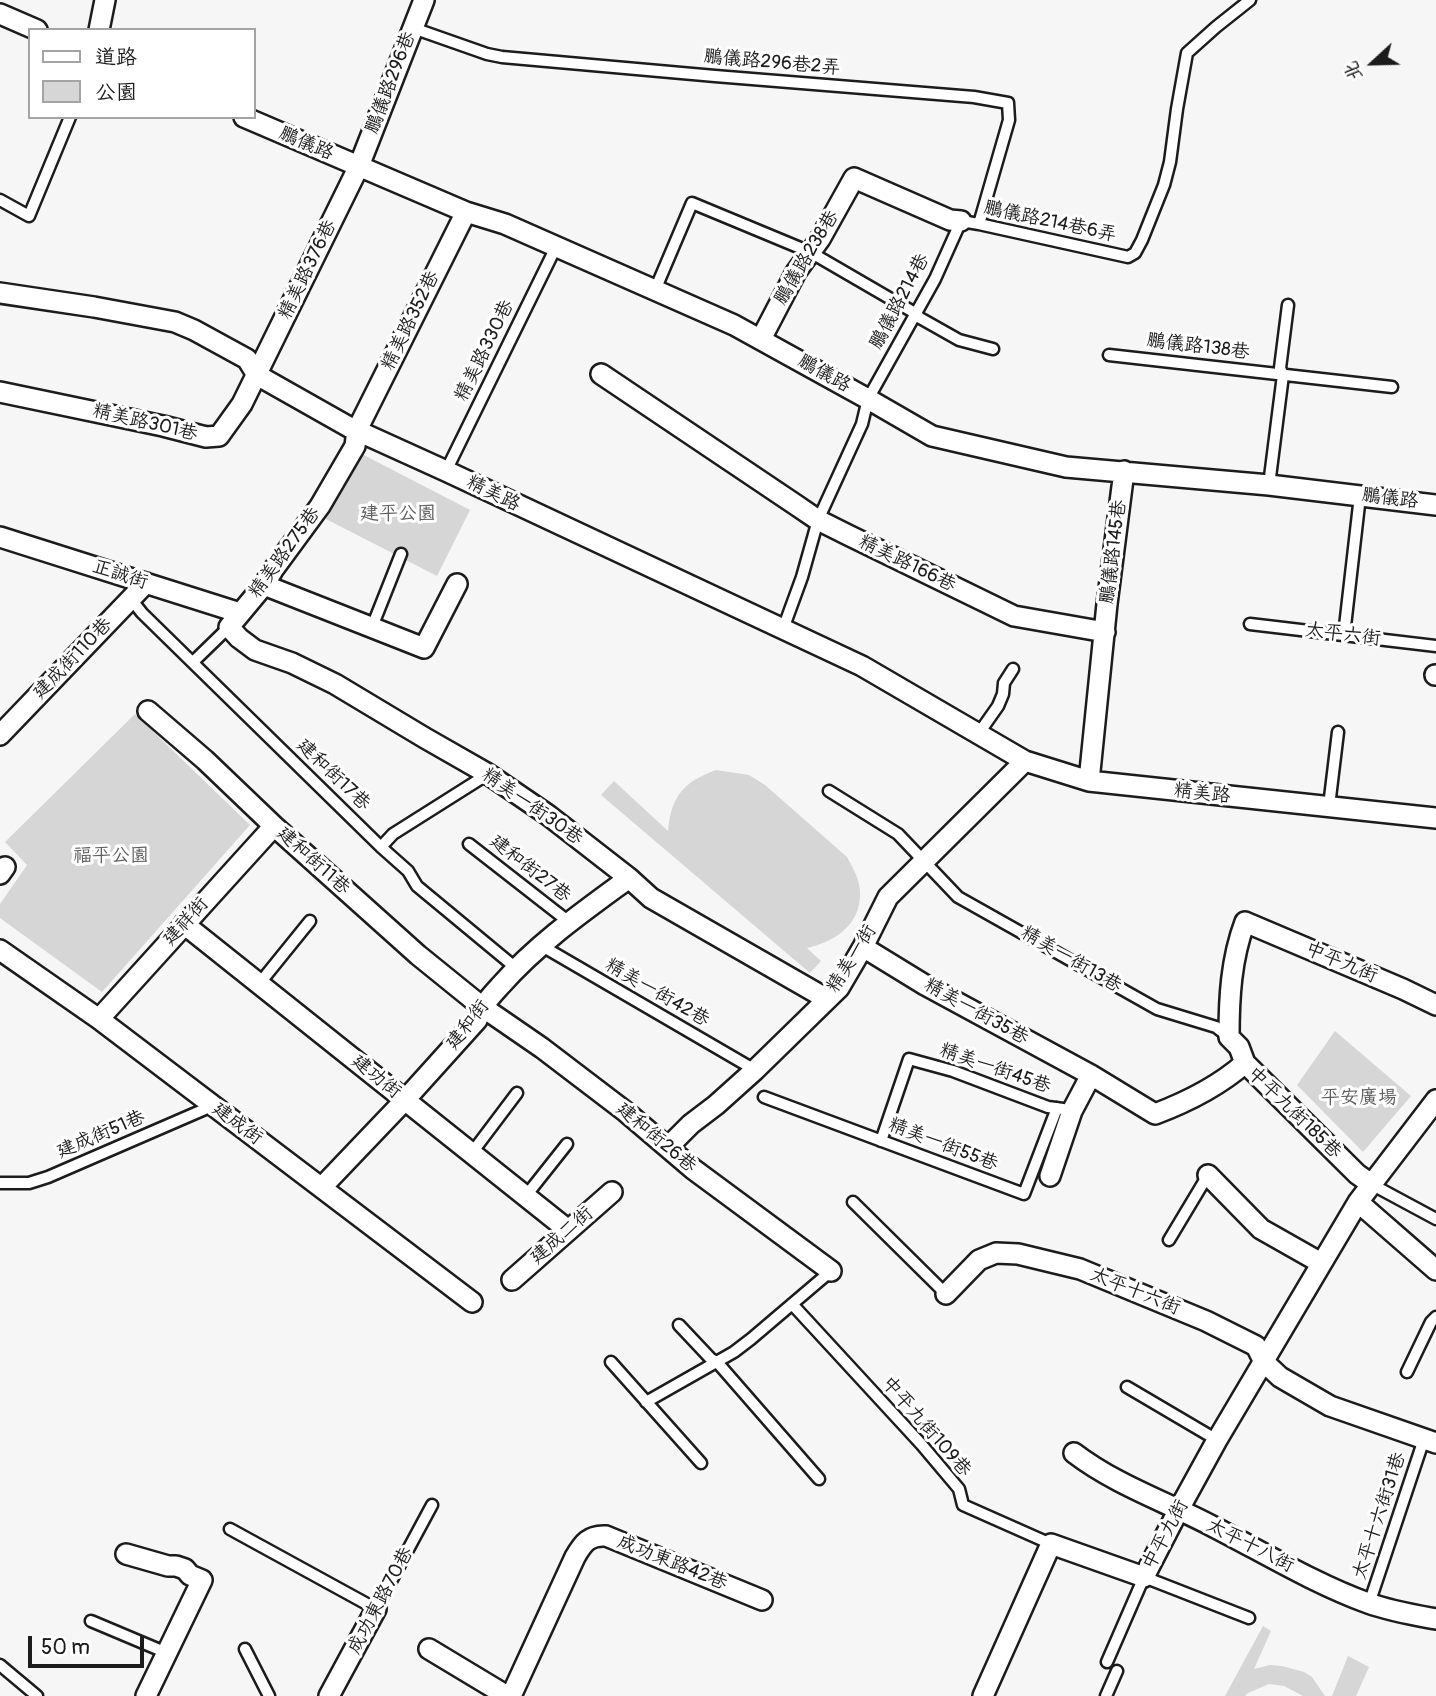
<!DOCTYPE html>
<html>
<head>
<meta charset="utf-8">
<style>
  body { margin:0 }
  #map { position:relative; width:1436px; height:1696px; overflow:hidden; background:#f6f6f6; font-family:Pangolin,"LXGW WenKai TC",sans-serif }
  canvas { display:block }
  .legend { position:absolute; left:28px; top:28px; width:228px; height:91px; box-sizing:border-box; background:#fff; border:2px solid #a4a4a4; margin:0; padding:9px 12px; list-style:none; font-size:21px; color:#1c1c1c }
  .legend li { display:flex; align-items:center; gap:14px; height:35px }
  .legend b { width:35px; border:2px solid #a4a4a4 }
  .north { position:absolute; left:1338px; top:28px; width:70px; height:70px; -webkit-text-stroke:5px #fff; paint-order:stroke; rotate:248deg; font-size:19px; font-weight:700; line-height:28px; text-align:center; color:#1c1c1c }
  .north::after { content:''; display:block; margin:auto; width:24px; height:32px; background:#1c1c1c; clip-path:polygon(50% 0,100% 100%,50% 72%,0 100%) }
  .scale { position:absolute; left:28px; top:1636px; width:116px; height:32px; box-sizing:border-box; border:4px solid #1c1c1c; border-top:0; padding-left:9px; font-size:21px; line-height:24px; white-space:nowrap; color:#1c1c1c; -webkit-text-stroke:5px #fff; paint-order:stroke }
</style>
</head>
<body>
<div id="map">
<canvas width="1436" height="1696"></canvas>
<ul class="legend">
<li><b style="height:9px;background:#fff"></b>道路</li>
<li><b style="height:19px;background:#d6d6d6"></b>公園</li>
</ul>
<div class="north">北</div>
<div class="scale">50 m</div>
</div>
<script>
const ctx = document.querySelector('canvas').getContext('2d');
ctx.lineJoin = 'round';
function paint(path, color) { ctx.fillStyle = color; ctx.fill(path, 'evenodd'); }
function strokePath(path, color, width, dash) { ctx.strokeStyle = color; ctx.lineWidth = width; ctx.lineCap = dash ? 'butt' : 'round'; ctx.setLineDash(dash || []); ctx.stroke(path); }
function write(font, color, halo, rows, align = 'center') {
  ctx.font = font + ' Pangolin,"LXGW WenKai TC",sans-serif'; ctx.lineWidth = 6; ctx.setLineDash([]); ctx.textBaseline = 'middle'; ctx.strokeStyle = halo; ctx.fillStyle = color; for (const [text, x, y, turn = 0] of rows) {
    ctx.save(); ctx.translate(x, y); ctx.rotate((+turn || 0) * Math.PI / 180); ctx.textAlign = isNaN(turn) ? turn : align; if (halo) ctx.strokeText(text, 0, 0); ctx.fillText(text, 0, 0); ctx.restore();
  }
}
paint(new Path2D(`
  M 360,453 L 470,510 L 437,576 L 326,519 Z
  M 135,714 L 250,825 L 102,992 L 0,918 L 0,904 L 27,865 L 5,842 Z
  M 716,770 L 749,775 L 765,785 L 847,857 C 853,868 860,880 860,893 C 861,925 834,942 807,948 L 821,961 L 810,973 L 601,795 L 614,781 L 668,831 C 671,797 683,782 716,770 Z
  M 1335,1031 L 1411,1096 L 1363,1152 L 1297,1085 Z
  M 1263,1626 L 1271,1631 L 1254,1669 L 1270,1665 L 1282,1666 L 1304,1672 L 1312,1677 L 1325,1696 L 1303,1696 L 1284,1686 L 1269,1684 L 1248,1693 L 1245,1696 L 1225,1696 Z
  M 1348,1656 L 1369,1667 L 1356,1696 L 1332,1696 Z`), '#d6d6d6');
const lane = new Path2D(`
  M 413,28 L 487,54 L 502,57 L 715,76 L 974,97 L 1008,103 L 1009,120 L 979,224
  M 0,200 L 29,216 L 70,117
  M 655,290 L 692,203 L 810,252 L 915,313 L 920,318 L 959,340 L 993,349
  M 1109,355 L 1392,387
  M 446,471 L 556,247
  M 1269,485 L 1283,375 L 1280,368 L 1288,305
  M 131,599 L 142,613 L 381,847 L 408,871 L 417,886 L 516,968
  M 1250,624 L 1436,646
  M 372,627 L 401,554
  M 783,629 L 802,577 L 818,520 L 862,424 L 868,399 L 935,279 L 961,221 L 979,224 L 1128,257 L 1135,253 L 1142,240 L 1164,185 L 1170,162 L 1177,109 L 1187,53 L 1216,27 L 1250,0
  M 1344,635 L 1360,496
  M 193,662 L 229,627
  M 979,733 L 998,706 L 1003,694 L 1004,683 L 1013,669
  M 829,791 L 898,834 L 958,897 L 1157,1009 L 1216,1027 L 1229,1037
  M 1329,806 L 1338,732
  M 469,844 L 569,922
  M 381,847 L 393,834 L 488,774
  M 542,946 L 755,1070
  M 259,984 L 310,921
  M 764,1097 L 1024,1194 L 1057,1108
  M 881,1141 L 909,1059 L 953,1071 L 1048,1107 L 1063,1109
  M 471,1154 L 517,1093
  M 0,1183 L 29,1183 L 48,1177 L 212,1106
  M 1371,1184 L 1436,1219
  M 525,1197 L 567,1144
  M 853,1202 L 946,1294
  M 1169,1240 L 1208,1175
  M 792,1304 L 921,1444 L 959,1489 L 963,1505 L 1051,1544
  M 679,1325 L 711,1359 L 717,1362 L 819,1479
  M 611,1362 L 701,1463
  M 1407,1372 L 1431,1322 L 1436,1317
  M 1127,1387 L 1217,1440
  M 646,1402 L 734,1352 L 751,1339 L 831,1271
  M 230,1529 L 376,1609 L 432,1505
  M 1369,1604 L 1424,1439
  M 91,1621 L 167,1653
  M 245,1649 L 269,1696
  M 1107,1662 L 1144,1577 L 1249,1618
  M 0,1665 L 37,1696
  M 1106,1696 L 1117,1671`);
const street = new Path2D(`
  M 0,14 L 37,30
  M 99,30 L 105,0
  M 244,117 L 466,212 L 505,224 L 734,325 L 868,399 L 932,436 L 1066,467 L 1269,485 L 1436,505
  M 466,212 L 357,430 L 355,446 L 320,506 L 273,570 L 264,585 L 229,627 L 239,638 L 255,650 L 292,663 L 335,684 L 425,738 L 488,774 L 548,815 L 629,878 L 651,898 L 827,999
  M 0,293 L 94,307 L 175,322 L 194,330 L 247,359 L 257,375 L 349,427 L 446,471 L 862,666 L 1025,761 L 1089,781 L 1436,818
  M 761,339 L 796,272 L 820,239 L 854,178 L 950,220 L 961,221
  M 601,374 L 796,505 L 818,520 L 848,535 L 1014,616 L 1105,632
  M 0,392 L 163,426 L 206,437 L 219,436 L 242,404 L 359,166 L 424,0
  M 0,537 L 240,613
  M 264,585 L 424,648 L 457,584
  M 1435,675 L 1436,675
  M 148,711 L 205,760 L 274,826 L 418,955 L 481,1006 L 542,1048 L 626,1112 L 693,1169 L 831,1271
  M 0,735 L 146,583
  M 1089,781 L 1107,604 L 1124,471
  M 0,874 L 5,867
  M 184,924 L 568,1230
  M 863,947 L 925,985 L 1091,1075
  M 0,950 L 99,1019 L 472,1302
  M 99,1019 L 274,826
  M 668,1147 L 691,1124 L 716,1105 L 755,1070 L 839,988 L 863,947 L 888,897 L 1025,761
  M 1208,1175 L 1261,1229 L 1321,1263
  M 1050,1176 L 1072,1111 L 1091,1075 L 1155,1114 C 1187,1102 1220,1085 1245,1063
  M 1371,1184 L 1357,1174 L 1245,1063 L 1239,1047 L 1229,1037 C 1229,998 1231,959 1245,922 L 1403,989 L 1436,1005
  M 322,1187 L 404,1101 L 477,1020 C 482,1005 491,996 501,985 C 538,943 584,911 629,878
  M 1358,1202 L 1436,1270
  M 512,1280 L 612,1192
  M 946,1294 L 979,1260 L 996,1253 L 1018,1254 L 1080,1269 L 1206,1321 L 1256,1346 L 1264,1362 L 1280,1377 L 1330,1406 L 1436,1443
  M 1074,1453 C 1116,1485 1164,1501 1210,1525 C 1261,1551 1315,1584 1368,1603 C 1390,1611 1414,1615 1436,1619
  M 126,1554 L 168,1566 L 176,1566 L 185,1569 L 190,1575 L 202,1580 L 146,1696
  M 429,1649 L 507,1696
  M 329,1696 L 376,1609
  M 511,1696 L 575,1557 C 583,1543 589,1535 606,1536 L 762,1600
  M 983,1696 L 1051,1544 L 1144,1577 L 1178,1511 L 1217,1440 L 1358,1202 L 1436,1100`);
strokePath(lane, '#1c1c1c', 15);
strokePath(street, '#1c1c1c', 24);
strokePath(lane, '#fff', 10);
strokePath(street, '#fff', 19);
write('19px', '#1c1c1c', '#fff', [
  ["鵬儀路296巷2弄",772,63,5],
  ["鵬儀路296巷",391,83,-69],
  ["鵬儀路",306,144,23],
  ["鵬儀路214巷6弄",1050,222,12],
  ["鵬儀路238巷",807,258,-59],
  ["精美路376巷",308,270,-64],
  ["鵬儀路214巷",900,302,-62],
  ["精美路352巷",411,321,-64],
  ["鵬儀路138巷",1198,347,7],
  ["精美路330巷",485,351,-64],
  ["鵬儀路",824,374,29],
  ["精美路301巷",145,423,13],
  ["精美路",493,494,26],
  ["鵬儀路",1390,499,7],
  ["鵬儀路145巷",1114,552,-83],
  ["精美路275巷",285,553,-54],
  ["精美路166巷",907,564,26],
  ["正誠街",120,575,18],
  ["太平六街",1343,635,7],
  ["建成街110巷",73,659,-46],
  ["建和街17巷",333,775,44],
  ["精美路",1202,794,6],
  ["精美一街30巷",532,807,35],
  ["建和街11巷",313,861,42],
  ["建和街27巷",530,869,38],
  ["建祥街",186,922,-48],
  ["精美一街",852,959,-58],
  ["精美一街13巷",1071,960,30],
  ["中平九街",1341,963,23],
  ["精美一街42巷",657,993,30],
  ["精美一街35巷",976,1012,29],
  ["建和街",468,1025,-52],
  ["精美一街45巷",995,1069,19],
  ["建功街",376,1077,39],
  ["中平九街185巷",1294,1113,44],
  ["建成街",237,1124,37],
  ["建成街51巷",101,1135,-23],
  ["建和街26巷",656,1138,40],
  ["精美一街55巷",943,1145,21],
  ["建成二街",562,1236,-41],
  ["太平十六街",1135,1292,22],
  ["中平九街109巷",926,1427,49],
  ["太平十六街31巷",1380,1516,-72],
  ["中平九街",1166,1535,-62],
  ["太平十八街",1250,1546,27],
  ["成功東路42巷",672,1563,22],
  ["成功東路70巷",381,1601,-62]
]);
write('19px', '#5d5d5d', '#fff', [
  ["建平公園",398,514],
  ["福平公園",111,856],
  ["平安廣場",1359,1098]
]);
</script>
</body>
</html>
